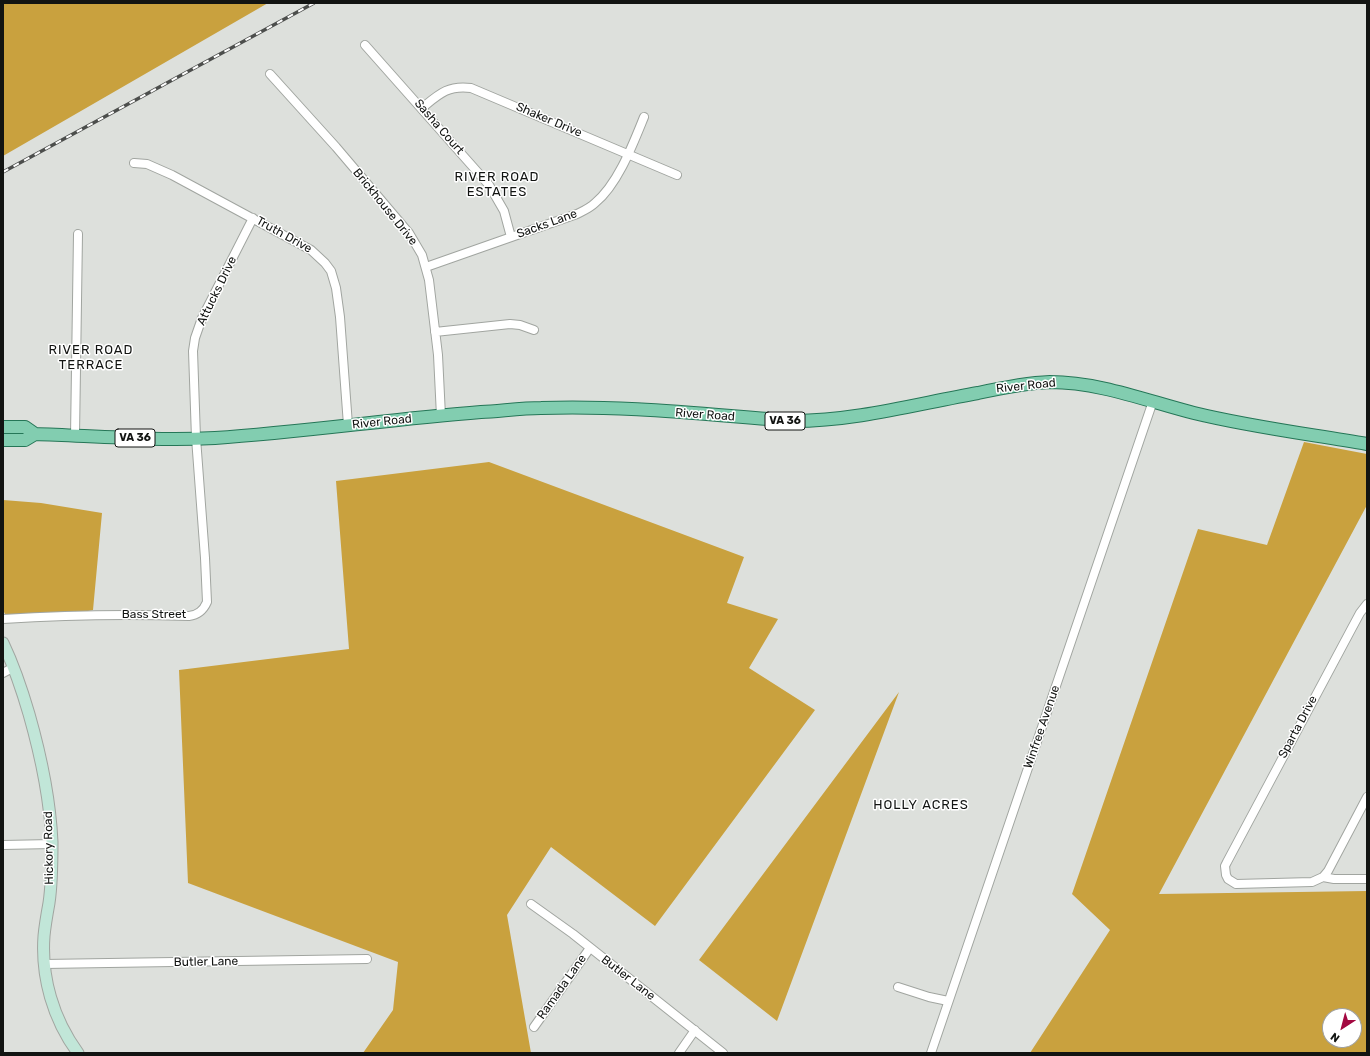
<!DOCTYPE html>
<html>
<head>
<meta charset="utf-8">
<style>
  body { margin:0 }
  #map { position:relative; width:1370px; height:1056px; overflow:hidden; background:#dde0dc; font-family:Rubik,sans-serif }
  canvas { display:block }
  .frame { position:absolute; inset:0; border:4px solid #121412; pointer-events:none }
  .north { position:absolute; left:1322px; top:1008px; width:40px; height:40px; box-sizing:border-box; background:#fff; border:1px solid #a0a1a0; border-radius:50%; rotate:216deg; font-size:11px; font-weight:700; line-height:16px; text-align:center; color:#121412 }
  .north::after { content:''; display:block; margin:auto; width:14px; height:18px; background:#a30841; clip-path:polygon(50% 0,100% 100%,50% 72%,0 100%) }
</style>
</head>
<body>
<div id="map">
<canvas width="1370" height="1056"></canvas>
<div class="frame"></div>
<div class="north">N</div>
</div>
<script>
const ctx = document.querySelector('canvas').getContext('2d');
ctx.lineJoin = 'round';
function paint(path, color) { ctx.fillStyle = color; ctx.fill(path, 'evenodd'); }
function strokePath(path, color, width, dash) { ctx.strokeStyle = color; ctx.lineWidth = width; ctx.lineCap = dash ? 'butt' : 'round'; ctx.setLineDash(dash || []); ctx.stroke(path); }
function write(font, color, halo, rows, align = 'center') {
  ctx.font = font + ' Rubik,sans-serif'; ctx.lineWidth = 3; ctx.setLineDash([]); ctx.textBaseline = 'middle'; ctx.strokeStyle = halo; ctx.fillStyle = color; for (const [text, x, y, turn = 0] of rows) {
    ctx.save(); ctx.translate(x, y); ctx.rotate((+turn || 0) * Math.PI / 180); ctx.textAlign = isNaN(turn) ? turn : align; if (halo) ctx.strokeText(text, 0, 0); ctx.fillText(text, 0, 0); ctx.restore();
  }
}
paint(new Path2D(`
  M 3,3 L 268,3 L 3,156 Z
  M 1304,442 L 1367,454 L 1367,505 L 1159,894 L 1367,891 L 1367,1053 L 1030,1053 L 1110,930 L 1072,894 L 1198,529 L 1267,545 ZM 1330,1016 L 1354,1016 L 1354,1040 L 1330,1040 Z
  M 489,462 L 744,557 L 727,603 L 778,619 L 749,668 L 815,710 L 655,926 L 551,847 L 507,915 L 531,1053 L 363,1053 L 393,1010 L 398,962 L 188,883 L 179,670 L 349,649 L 336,481 Z
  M 3,500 L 41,503 L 102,513 L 93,610 L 44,620 L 5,614 L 3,610 Z
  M 899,692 L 777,1021 L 699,960 Z`), '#c9a13e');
const street = new Path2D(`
  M 365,45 L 489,185 L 504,211 L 511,237
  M 270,74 L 336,147 L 409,233 L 422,255 L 429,280 L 438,355 L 441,416
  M 422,108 C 439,94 448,85 471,88 L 677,175
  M 134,163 L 147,164 L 172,175 L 311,250 L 325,263 L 331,271 L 336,288 L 340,317 L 348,425
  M 426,267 L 577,214 C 583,211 590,208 595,203 C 618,184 633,144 644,117
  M 435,332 L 510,324 L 520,325 L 534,330
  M 75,436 L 78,234
  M 1367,604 L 1360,613 L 1353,626 L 1227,862 L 1225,866 L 1226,875 L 1228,879 L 1236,884 L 1312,882 L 1323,877 L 1334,879 L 1367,879
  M 3,619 C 65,615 127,614 189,616 C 198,615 203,611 207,602 L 205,558 L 196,438 L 193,351 L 195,338 L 202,318 L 253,218
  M 3,673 L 14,667
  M 3,845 L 52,844
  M 1323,877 L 1328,871 L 1367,797
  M 531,904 L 573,934 L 723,1053
  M 44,964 L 367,959
  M 898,987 L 929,997 L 948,1001
  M 534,1027 L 590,948
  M 679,1053 L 695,1030
  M 931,1053 L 1153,401`);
const secondary = new Path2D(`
  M 3,643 C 14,666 22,690 29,714 C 41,756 50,798 52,842 C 52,862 52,883 49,903 C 47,914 45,925 44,936 C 41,977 53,1019 78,1053`);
const primary = new Path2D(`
  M 3,427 L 25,427 L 35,434
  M 3,440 L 25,440 L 35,434 C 95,436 155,441 215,438 C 303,432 392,419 481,412 C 501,411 521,408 541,408 C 625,405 709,415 793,421 C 856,421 916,404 978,393 C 1001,388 1026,383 1050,382 C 1099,382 1147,401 1194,413 C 1251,427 1309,434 1367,444`);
strokePath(street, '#a1a5a0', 10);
strokePath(secondary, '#a1a5a0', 13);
strokePath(primary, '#257657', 14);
strokePath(street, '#fff', 8);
strokePath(secondary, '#c1e6d8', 11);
strokePath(primary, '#82cdb0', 12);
const rail = new Path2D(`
  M 3,172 L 314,3`);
strokePath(rail, '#4c4e4c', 3.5);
strokePath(rail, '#fff', 2, [6]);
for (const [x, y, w] of [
  [785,421,40],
  [135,438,40]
]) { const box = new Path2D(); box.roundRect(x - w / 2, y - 9, w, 18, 3); ctx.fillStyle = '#fff'; ctx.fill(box); strokePath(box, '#121412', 1); }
write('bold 11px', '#121412', null, [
  ["VA 36",785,421],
  ["VA 36",135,438]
]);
write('12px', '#121412', '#fff', [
  ["Shaker Drive",549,120,23],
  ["Sasha Court",439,127,49],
  ["Brickhouse Drive",385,207,51],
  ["Sacks Lane",547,224,-20],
  ["Truth Drive",284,235,29],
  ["Attucks Drive",217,291,-64],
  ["River Road",1026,386,-6],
  ["River Road",705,415,4],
  ["River Road",382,422,-6],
  ["Bass Street",154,615],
  ["Winfree Avenue",1042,727,-71],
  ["Sparta Drive",1298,727,-62],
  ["Hickory Road",49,848,-91],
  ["Butler Lane",206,962,-1],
  ["Butler Lane",628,978,38],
  ["Ramada Lane",562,987,-55]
]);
ctx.letterSpacing = '1px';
write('13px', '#121412', '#fff', [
  ["RIVER ROAD",497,177],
  ["ESTATES",497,192],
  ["RIVER ROAD",91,350],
  ["TERRACE",91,365],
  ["HOLLY ACRES",921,805]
]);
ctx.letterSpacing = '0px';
</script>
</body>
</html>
